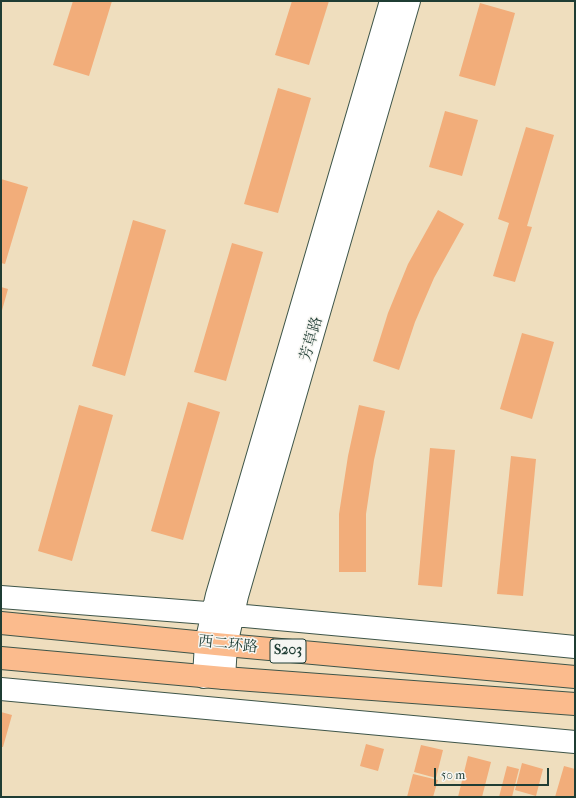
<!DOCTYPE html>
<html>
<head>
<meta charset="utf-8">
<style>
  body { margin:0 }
  #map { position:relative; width:576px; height:798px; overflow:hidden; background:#efdebe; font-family:"IM FELL French Canon",serif }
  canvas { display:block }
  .frame { position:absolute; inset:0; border:2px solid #1f3d34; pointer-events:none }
  .scale { position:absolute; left:434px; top:768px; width:115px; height:18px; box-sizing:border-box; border:2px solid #1f3d34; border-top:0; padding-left:5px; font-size:12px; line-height:14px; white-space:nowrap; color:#1f3d34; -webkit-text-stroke:3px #f6f6f2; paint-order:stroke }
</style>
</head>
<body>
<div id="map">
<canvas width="576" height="798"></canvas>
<div class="frame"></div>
<div class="scale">50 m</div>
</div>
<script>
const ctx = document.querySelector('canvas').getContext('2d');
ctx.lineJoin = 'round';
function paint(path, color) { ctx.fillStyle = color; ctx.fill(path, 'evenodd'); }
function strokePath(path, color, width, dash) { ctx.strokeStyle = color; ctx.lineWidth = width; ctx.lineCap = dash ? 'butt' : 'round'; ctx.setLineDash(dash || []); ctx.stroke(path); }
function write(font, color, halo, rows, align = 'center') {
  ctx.font = font + ' "IM FELL French Canon","Noto Serif SC",serif'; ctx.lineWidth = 3; ctx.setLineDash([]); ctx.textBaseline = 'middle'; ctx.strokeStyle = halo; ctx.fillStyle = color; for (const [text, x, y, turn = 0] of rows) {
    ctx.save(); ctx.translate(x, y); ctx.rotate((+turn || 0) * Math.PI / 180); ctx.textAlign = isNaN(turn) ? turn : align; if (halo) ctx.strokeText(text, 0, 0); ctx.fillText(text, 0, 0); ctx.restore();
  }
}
paint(new Path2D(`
  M 73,1 L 112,1 L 89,76 L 53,65 Z
  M 292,1 L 329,1 L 309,65 L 275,55 Z
  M 480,3 L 515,13 L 495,86 L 459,76 Z
  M 278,88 L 311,98 L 278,213 L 244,204 Z
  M 445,111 L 478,120 L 462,176 L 429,167 Z
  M 526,127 L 554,135 L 527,226 L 532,227 L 515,282 L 493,276 L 509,223 L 498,219 Z
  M 1,179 L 28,187 L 5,264 L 1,263 Z
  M 438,210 L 464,224 L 434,278 L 415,322 L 399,370 L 373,361 L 388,313 L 408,264 Z
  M 133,220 L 166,230 L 125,376 L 92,366 Z
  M 232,243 L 263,252 L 226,381 L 194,372 Z
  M 1,287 L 8,289 L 1,314 Z
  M 522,333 L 554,342 L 532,419 L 500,409 Z
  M 188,402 L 220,412 L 183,540 L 151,531 Z
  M 79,405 L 113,415 L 72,561 L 38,551 Z
  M 359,405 L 385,411 L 374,460 L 366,514 L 366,572 L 339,572 L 339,514 L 348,456 Z
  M 430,448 L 455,450 L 442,587 L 418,585 Z
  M 511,456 L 536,459 L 523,596 L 497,594 Z
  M 1,712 L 12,715 L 3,747 L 1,747 Z
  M 366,744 L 384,749 L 378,771 L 360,766 Z
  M 421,745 L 443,750 L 436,778 L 414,772 Z
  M 468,756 L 491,762 L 482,797 L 458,797 Z
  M 522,763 L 543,769 L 536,796 L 515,790 Z
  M 507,766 L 519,769 L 512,797 L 499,797 Z
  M 564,766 L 575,769 L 575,797 L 555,797 Z
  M 413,774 L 438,780 L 433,797 L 407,797 Z`), '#f2ad7a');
const minor = new Path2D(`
  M 1,597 L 245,616 L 463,636 L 575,647
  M 204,677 L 206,643 L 217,595 L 391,1
  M 224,678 L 226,645 L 237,596 L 409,1
  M 1,689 L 575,742`);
const major = new Path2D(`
  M 1,623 L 226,645 L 575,677
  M 1,658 L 224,678 L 575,704`);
strokePath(minor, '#3e5549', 24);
strokePath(major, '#3e5549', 24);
strokePath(minor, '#fff', 22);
strokePath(major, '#fbbb8d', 22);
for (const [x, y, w] of [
  [288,651,36]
]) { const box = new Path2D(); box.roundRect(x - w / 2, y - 12, w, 24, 3); ctx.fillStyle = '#f6f6f2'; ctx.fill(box); strokePath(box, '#1f3d34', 1); }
write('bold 14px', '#1f3d34', null, [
  ["S203",288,651]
]);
write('15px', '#1f3d34', '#f6f6f2', [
  ["芳草路",312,339,-74],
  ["西二环路",228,645,6]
]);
</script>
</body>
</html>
